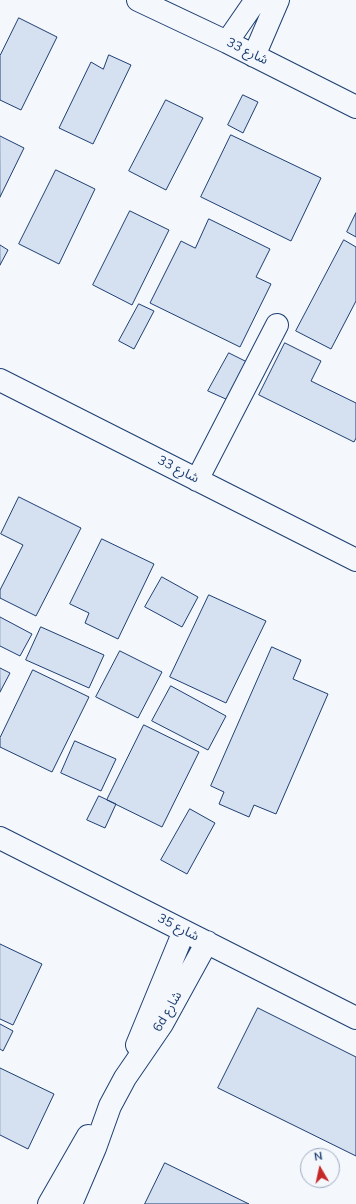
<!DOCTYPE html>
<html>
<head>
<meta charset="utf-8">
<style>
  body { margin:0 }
  #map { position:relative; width:356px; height:1204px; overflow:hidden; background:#f4f7fb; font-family:"Nunito Sans",sans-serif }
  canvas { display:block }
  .north { position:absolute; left:300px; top:1148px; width:40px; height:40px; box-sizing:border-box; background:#f4f7fb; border:1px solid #9eadc5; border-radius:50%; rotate:351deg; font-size:11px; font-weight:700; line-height:16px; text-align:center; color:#1d3f73 }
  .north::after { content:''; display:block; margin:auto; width:14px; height:18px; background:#c62828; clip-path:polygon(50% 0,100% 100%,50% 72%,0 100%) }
</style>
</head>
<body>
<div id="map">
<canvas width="356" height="1204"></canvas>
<div class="north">N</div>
</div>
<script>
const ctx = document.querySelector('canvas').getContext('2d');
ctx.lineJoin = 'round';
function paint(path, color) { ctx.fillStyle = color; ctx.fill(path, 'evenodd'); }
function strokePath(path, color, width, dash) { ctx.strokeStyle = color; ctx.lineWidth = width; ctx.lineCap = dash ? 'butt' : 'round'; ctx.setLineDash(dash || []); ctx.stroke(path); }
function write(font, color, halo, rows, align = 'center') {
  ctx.font = font + ' "Nunito Sans","Noto Sans Arabic",sans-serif'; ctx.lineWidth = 3; ctx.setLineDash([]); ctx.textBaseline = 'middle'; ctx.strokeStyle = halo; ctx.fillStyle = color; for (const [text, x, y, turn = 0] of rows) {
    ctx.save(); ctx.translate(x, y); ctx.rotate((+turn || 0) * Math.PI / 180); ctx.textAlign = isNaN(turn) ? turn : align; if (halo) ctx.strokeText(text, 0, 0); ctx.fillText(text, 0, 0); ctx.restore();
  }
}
const building = new Path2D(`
  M 19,18 L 57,37 L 21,110 L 0,100 L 0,56 Z
  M 109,55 L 131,65 L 93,144 L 59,128 L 91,62 L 103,69 Z
  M 243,95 L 258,102 L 243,133 L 228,125 Z
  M 166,100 L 203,118 L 166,190 L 129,171 Z
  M 231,135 L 321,178 L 291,241 L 201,197 Z
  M 0,136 L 24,148 L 0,197 Z
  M 56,170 L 95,189 L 59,264 L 19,244 Z
  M 130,211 L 169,230 L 132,305 L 93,285 Z
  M 356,213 L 356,237 L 347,232 Z
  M 209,219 L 270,249 L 256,277 L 271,284 L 240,347 L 150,303 L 181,241 L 195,248 Z
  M 344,240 L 356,247 L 356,301 L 331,349 L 296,331 Z
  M 0,245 L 8,250 L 0,265 Z
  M 139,304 L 154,311 L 134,349 L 119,341 Z
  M 285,343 L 321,361 L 311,381 L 356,403 L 356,438 L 354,442 L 259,395 Z
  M 229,353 L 247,362 L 228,400 L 208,391 Z
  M 19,497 L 81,528 L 36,616 L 0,598 L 0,590 L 23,545 L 1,534 Z
  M 102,539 L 154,564 L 118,639 L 85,623 L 89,613 L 70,604 Z
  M 162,577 L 198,597 L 182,627 L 145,607 Z
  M 209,595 L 266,621 L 226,703 L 170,677 Z
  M 0,617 L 32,634 L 20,656 L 0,646 Z
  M 41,627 L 104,655 L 89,688 L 26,660 Z
  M 272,647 L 301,660 L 293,679 L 328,694 L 276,814 L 254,805 L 249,817 L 219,804 L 224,792 L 211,786 Z
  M 120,651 L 162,672 L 138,718 L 96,697 Z
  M 0,668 L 10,673 L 0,692 Z
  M 33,670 L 89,697 L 52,772 L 0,747 L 0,738 Z
  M 171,686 L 226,716 L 208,750 L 152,721 Z
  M 144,725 L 199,752 L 162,827 L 107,800 Z
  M 75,741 L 116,759 L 101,791 L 61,773 Z
  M 99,796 L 116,804 L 105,828 L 87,820 Z
  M 190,809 L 215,823 L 187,874 L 161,860 Z
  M 0,944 L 42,964 L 13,1025 L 0,1019 Z
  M 258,1008 L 356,1057 L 356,1156 L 218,1088 Z
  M 0,1024 L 13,1031 L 3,1051 L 0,1049 Z
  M 0,1068 L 54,1094 L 28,1149 L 0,1135 Z
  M 165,1163 L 249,1204 L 145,1204 Z`);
paint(building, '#d5e0f0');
strokePath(building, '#1d3f73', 1);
const minor = new Path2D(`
  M 138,0 L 227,42 L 356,107
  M 227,42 L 256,0
  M 254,56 L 278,0
  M 0,380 L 356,560
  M 197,480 L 277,325
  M 0,838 L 356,1018
  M 137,1045 L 184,931
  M 49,1204 L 88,1136
  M 71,1204 L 95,1148 L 110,1106 L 125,1078 L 162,1024 L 207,942`);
strokePath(minor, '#1d3f73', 24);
strokePath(minor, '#f4f7fb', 22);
write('13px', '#1d3f73', '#f4f7fb', [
  ["شارع 33",247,52,26],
  ["شارع 33",178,470,27],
  ["شارع 35",178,928,27],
  ["6d شارع",168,1012,-60]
]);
</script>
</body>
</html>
